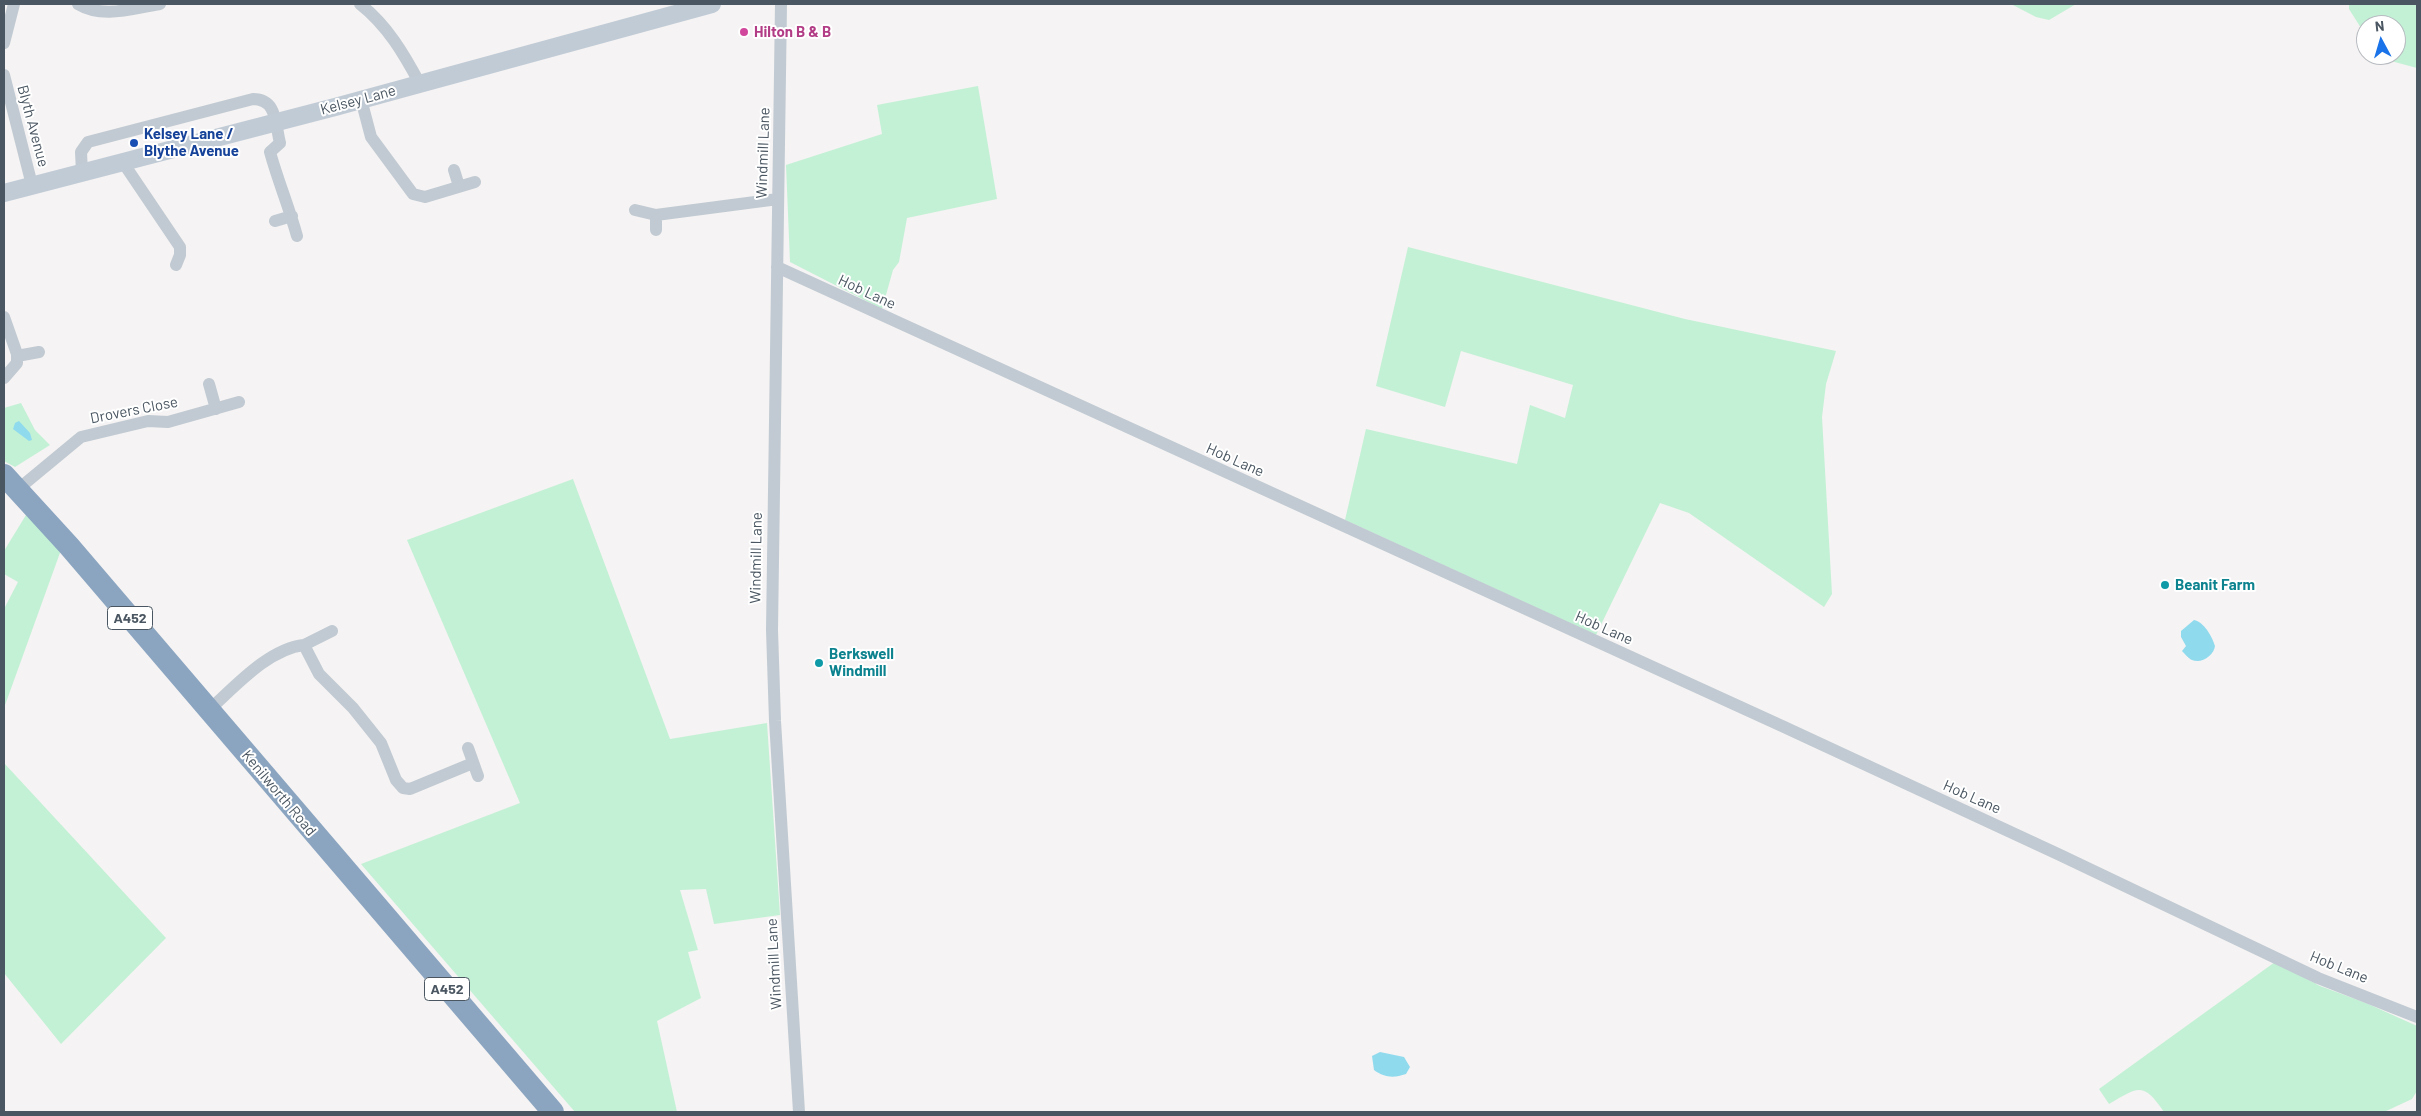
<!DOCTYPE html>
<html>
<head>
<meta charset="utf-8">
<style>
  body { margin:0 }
  #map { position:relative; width:2421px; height:1116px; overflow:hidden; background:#f5f3f3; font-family:Barlow,sans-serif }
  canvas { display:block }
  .frame { position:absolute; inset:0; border:5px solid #4a5661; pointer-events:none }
  .north { position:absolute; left:2356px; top:15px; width:50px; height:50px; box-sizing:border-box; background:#fff; border:1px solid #b7bbc0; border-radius:50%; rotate:354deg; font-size:14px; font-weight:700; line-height:20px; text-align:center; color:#4a5661 }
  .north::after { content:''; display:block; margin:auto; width:18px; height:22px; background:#1a73e8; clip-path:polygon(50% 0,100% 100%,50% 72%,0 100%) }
</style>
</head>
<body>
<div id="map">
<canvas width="2421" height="1116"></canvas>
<div class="frame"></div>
<div class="north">N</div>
</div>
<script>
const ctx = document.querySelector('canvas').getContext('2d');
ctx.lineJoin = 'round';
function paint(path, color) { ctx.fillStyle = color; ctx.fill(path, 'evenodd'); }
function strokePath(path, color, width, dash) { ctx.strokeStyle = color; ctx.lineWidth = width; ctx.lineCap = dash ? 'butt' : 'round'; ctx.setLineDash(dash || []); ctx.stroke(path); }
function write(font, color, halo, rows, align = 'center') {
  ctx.font = font + ' Barlow,sans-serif'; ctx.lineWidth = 4; ctx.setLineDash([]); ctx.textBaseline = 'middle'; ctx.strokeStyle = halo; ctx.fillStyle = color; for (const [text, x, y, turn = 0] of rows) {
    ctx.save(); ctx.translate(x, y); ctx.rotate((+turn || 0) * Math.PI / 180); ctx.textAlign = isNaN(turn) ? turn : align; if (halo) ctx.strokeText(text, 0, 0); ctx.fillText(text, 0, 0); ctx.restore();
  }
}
paint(new Path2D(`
  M 2011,4 L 2076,4 L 2049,20 L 2036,17 Z
  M 2349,4 L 2417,4 L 2417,68 L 2380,58 L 2378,55 L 2396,55 L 2396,25 L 2366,25 L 2366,36 L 2349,9 Z
  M 978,86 L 997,199 L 907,218 L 899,262 L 893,270 L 882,309 L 790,262 L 786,165 L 882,134 L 877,105 Z
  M 1408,247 L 1685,319 L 1836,351 L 1826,384 L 1822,417 L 1832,594 L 1824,607 L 1689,513 L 1660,503 L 1596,635 L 1345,520 L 1366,429 L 1517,464 L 1530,405 L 1565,418 L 1573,385 L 1461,351 L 1445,407 L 1376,386 Z
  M 21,403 L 35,430 L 50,445 L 15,467 L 4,461 L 4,408 Z
  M 573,479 L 670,739 L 767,723 L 780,915 L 714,924 L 706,889 L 680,890 L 698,950 L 688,952 L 701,998 L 657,1021 L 677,1112 L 575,1112 L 361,864 L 520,803 L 407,540 Z
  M 26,515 L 61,550 L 4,708 L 4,609 L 18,582 L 4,574 L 4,551 Z
  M 4,763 L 166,938 L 61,1044 L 4,973 Z
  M 2275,962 L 2320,986 L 2366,1003 L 2417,1026 L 2417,1091 L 2412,1099 L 2384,1112 L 2164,1112 C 2143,1081 2138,1087 2109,1104 L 2099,1089 Z`), '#c3f1d5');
paint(new Path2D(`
  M 19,421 L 30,433 L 32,440 L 29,441 L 13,429 L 15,423 Z
  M 2194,620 C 2204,622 2212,636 2215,646 C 2214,655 2202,664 2192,660 C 2189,659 2185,654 2182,651 L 2186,646 L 2181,637 L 2181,631 Z
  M 1380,1052 L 1404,1057 L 1410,1067 L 1406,1074 C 1394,1078 1385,1078 1374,1070 L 1372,1056 Z`), '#90daee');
strokePath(new Path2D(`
  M 78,4 C 103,19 133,8 160,4
  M 360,4 C 387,25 404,54 420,84
  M 781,4 L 772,630 L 775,721 L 799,1112
  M 4,43 L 14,4
  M 4,75 L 32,185
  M 361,99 L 371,137 L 413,194 L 425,197 L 475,182
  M 122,161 L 180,247 L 180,255 L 176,265
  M 454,170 L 459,186
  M 82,172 L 81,152 L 88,142 L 253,99 C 277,99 275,123 280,143 L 270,152 C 278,181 289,207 297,236
  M 635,210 L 656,215 L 778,199
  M 275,221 L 292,216
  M 656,230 L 656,215
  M 777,267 L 1782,726 L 2060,855 L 2318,978 L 2417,1017
  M 4,317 L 17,354 L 17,363 L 4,378
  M 17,356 L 39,352
  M 209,384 L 216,409
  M 17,490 L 81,437 L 148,421 L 168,422 L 239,402
  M 304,645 L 332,631
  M 209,710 C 235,687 268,649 304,645 L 319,674 L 353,708 L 381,743 L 396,780 L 403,788 L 410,789 L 473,763
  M 468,748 L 478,776`), '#c1cad2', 12);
strokePath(new Path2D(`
  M 4,193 L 335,107 L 712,4`), '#c1cbd6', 18);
strokePath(new Path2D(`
  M 4,475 L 69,546 L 553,1112`), '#8ba5c1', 22);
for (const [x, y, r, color] of [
  [744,32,5,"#d1479c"],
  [134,143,5,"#1a4fb4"],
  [2165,585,5,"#0f9aa8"],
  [819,663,5,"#0f9aa8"]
]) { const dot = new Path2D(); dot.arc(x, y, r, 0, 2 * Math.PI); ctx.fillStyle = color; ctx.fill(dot); strokePath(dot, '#fff', 2); }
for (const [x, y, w] of [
  [130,618,45],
  [447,989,45]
]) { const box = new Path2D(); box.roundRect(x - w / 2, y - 11.5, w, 23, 4); ctx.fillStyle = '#fff'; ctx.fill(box); strokePath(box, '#4a5661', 1); }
write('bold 14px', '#4a5661', null, [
  ["A452",130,618],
  ["A452",447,989]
]);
write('bold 15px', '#b23c85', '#fff', [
  ["Hilton B & B",754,32]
], 'left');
write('15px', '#4a5661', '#fff', [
  ["Kelsey Lane",358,100,-15],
  ["Blyth Avenue",33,126,75],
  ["Windmill Lane",763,153,-88],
  ["Hob Lane",867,292,25],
  ["Drovers Close",134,410,-11],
  ["Hob Lane",1235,460,24],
  ["Windmill Lane",756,558,-89],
  ["Hob Lane",1604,628,24],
  ["Kenilworth Road",279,793,50],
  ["Hob Lane",1972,797,24],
  ["Windmill Lane",774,964,-93],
  ["Hob Lane",2339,967,22]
]);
write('bold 15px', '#164399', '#fff', [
  ["Kelsey Lane /",144,134],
  ["Blythe Avenue",144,151]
], 'left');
write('bold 15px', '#0d838f', '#fff', [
  ["Beanit Farm",2175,585],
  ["Berkswell",829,654],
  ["Windmill",829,671]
], 'left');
</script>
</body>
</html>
